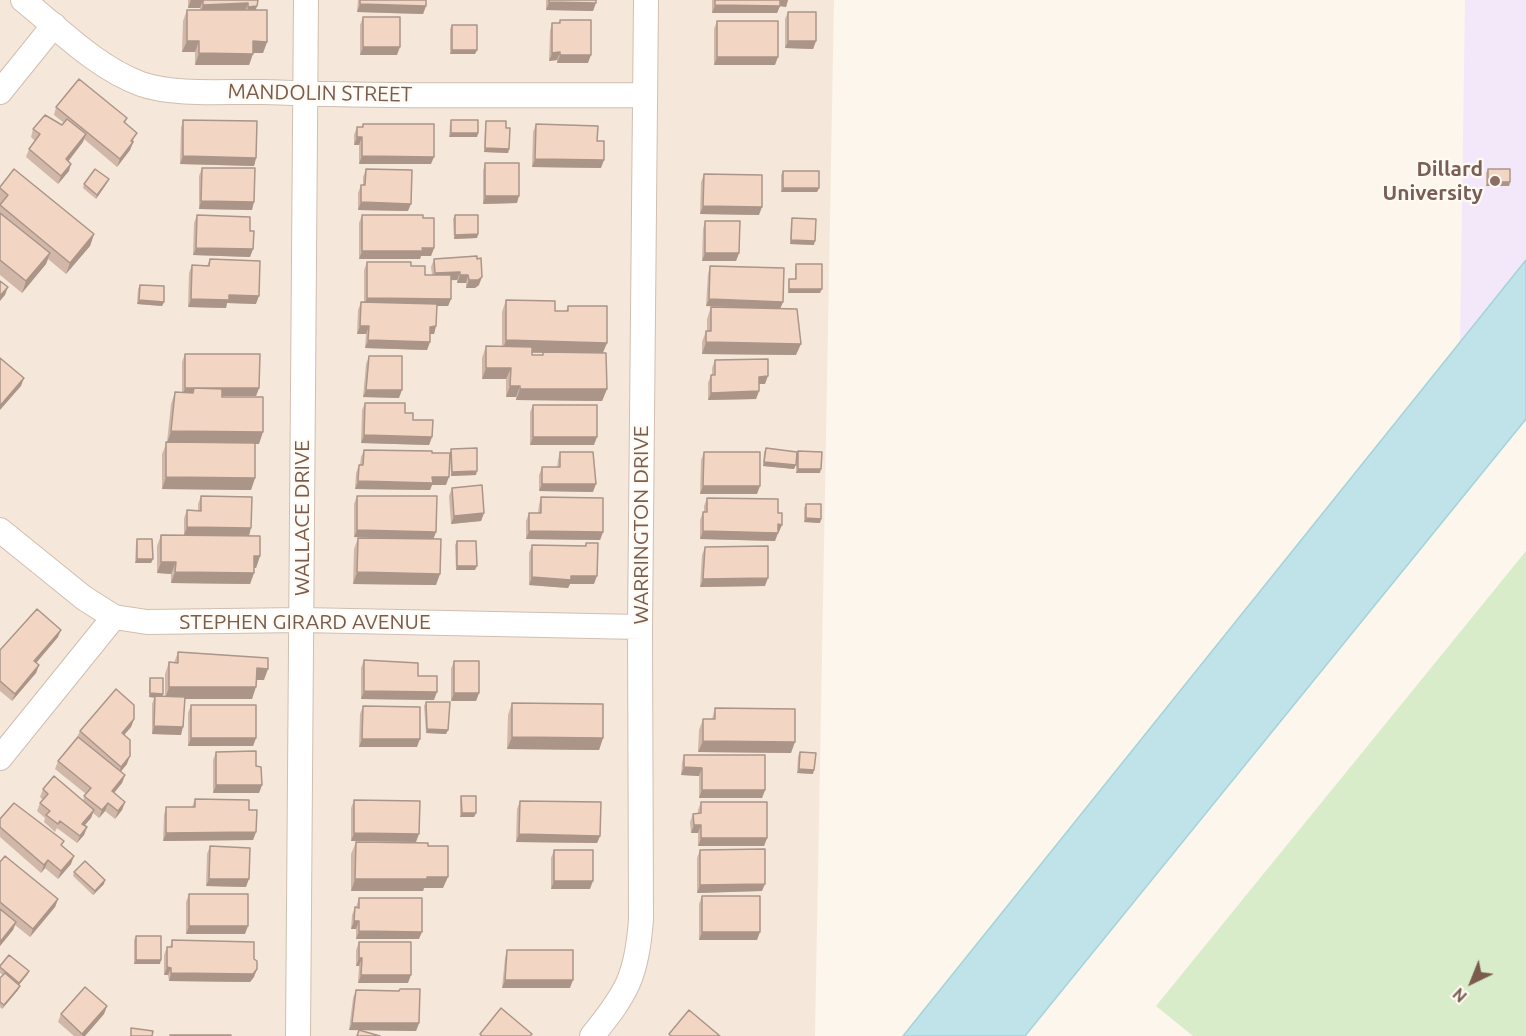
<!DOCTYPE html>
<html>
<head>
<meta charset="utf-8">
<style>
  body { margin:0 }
  #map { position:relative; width:1526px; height:1036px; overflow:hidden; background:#fdf6ec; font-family:Ubuntu,sans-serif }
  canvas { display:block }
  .north { position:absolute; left:1442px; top:952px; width:60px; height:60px; -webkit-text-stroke:4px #fffaf3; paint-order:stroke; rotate:223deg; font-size:16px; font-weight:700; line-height:24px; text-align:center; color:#7a5c4d }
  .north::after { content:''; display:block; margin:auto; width:21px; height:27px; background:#7a5c4d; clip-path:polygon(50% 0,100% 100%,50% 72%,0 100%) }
</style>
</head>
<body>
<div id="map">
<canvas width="1526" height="1036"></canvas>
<div class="north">N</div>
</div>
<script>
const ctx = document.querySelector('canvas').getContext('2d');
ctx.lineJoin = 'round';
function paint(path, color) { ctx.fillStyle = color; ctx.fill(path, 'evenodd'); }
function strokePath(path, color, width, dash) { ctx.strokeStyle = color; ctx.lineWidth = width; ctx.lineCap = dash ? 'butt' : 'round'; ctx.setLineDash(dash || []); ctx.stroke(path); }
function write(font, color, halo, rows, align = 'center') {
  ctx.font = font + ' Ubuntu,sans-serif'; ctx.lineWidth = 4.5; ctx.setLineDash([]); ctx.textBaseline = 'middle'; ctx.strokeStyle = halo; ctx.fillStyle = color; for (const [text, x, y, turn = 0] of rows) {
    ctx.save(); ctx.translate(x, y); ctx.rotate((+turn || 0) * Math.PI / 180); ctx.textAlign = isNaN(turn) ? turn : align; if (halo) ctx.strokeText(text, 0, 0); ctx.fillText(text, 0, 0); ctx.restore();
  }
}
paint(new Path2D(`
  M 0,0 L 834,0 L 815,1036 L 0,1036 Z`), '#f5e8da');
paint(new Path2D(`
  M 1465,0 L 1526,0 L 1526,260 L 1460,343 Z`), '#f3e8fa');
paint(new Path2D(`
  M 1526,551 L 1526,1036 L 1193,1036 L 1156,1006 Z`), '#d8ecc9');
const water = new Path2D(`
  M 1526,260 L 1526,419 L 1025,1036 L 903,1036 Z`);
paint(water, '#bfe3e8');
strokePath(water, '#a5d3da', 1.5);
const minor = new Path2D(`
  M 23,0 C 59,29 97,68 141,84 C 175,96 227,91 263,92 C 390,97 517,95 644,95
  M 0,92 L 54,25
  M 0,530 L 84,598 L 114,617 L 147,622 L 302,620 L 640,627
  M 0,758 L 114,617
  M 298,1036 L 306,0
  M 592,1036 C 627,993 637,976 641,919 L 640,627 L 646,0`);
strokePath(minor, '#d1beb0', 26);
strokePath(minor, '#fff', 24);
paint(new Path2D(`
  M 188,0 L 258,0 L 256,10 L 267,42 L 263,53 L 253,53 L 249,65 L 195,65 L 195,52 L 182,52 L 183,21 L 187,10 L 200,10 L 200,8 L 188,8 Z
  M 358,0 L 426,0 L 426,6 L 423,14 L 357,12 Z
  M 546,0 L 596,0 L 593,11 L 546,10 Z
  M 712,0 L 788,0 L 786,7 L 780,6 L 777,13 L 712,13 Z
  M 788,12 L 816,41 L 813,49 L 785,48 L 785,19 Z
  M 363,17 L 397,55 L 360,55 L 360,25 Z
  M 560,20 L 588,63 L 557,63 L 557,60 L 549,61 L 550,31 L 552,23 L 559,23 Z
  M 717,21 L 775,65 L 714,65 L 714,29 Z
  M 452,25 L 477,50 L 475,54 L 450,54 L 450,29 Z
  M 56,107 L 127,118 L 125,123 L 134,141 L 130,150 L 117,167 L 84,139 L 68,161 L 69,171 L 58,184 L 26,157 L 29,149 L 35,141 L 31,137 L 33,129 L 62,125 L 64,123 L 54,115 Z
  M 183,120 L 256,158 L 254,166 L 180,164 L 181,128 Z
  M 451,120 L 478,133 L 477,137 L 449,137 L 450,124 Z
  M 486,121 L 506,128 L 509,149 L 508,153 L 484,152 L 485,125 Z
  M 363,124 L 431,164 L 359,164 L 359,145 L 354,145 L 354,135 L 357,127 L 362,127 Z
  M 536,124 L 597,141 L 601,168 L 532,167 L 533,132 Z
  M 485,163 L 517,203 L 483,204 L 483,171 Z
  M 202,168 L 252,210 L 199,209 L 199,176 Z
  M 366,169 L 408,211 L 358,210 L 358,193 L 361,185 L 363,185 L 363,177 Z
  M 1488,169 L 1510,182 L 1509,186 L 1486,186 L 1486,173 Z
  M 783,171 L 819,188 L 817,192 L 781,192 L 781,175 Z
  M 704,174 L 759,215 L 700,214 L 701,182 Z
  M 107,183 L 96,199 L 83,188 L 84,184 Z
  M 0,187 L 94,234 L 90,246 L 66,274 L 48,259 L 46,264 L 22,293 L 0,275 Z
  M 197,215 L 250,231 L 253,249 L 250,257 L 193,255 L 194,223 Z
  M 362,215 L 423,218 L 434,248 L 431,256 L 421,256 L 420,259 L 359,259 L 359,223 Z
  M 455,215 L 478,234 L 477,238 L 454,239 L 453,219 Z
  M 792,218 L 814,245 L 790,244 L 791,222 Z
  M 705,221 L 739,253 L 736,261 L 702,261 L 703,229 Z
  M 477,256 L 479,285 L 475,288 L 466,288 L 466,283 L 457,283 L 457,280 L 451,280 L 451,299 L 448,306 L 437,306 L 436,326 L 434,334 L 430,334 L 430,342 L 427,350 L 365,348 L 366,334 L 357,334 L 358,310 L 361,302 L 364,302 L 364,270 L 367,262 L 411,266 L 425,275 L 432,275 L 431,267 L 434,259 Z
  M 210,259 L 256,304 L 227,303 L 226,308 L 188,307 L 189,273 L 192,265 L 207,266 Z
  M 796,264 L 820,293 L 788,293 L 788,283 L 789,279 L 795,279 L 795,268 Z
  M 710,266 L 783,302 L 780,309 L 796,355 L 702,354 L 702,342 L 706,331 L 707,331 L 707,319 L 711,307 L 745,308 L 706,306 L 708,274 Z
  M 140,285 L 164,302 L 162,306 L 137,304 L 138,289 Z
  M 506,300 L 555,311 L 566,311 L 568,306 L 607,343 L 603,353 L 607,389 L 602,401 L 516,400 L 516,397 L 506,397 L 506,379 L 482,379 L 482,358 L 486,346 L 502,347 L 502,312 ZM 532,353 L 543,353 L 542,355 L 532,355 Z
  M 185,354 L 259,388 L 256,396 L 222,396 L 259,444 L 255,444 L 255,478 L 251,490 L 162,489 L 162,454 L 167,442 L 171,404 L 175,392 L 182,393 L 182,362 Z
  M 369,356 L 399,398 L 363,397 L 366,364 Z
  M 715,360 L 765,384 L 759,384 L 759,391 L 756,399 L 708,400 L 708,383 L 711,375 L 712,375 L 712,368 Z
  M 365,403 L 405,413 L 432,437 L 429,445 L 361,443 L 362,410 Z
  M 533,405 L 594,445 L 530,445 L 530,412 Z
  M 766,448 L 797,455 L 798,451 L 820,473 L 796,473 L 796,457 L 794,469 L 763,466 L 764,452 Z
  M 451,449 L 476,475 L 451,476 L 450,453 Z
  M 364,450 L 432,453 L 446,485 L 432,485 L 430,490 L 355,489 L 356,473 L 359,465 L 360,465 L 361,457 Z
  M 560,452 L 593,492 L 539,491 L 539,475 L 542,467 L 557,467 L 558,460 Z
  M 704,452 L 757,494 L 700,494 L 701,460 Z
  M 452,488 L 484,513 L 481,521 L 451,524 L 449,496 Z
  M 201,496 L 249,536 L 260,556 L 256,568 L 254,568 L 254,573 L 250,584 L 171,583 L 171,574 L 157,573 L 157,546 L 161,535 L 184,535 L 184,518 L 187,510 L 198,511 L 198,504 Z
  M 357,496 L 436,532 L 433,539 L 436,585 L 353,584 L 354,549 L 358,538 L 371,538 L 354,537 L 354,504 Z
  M 541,497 L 603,532 L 600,540 L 526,539 L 526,521 L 529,513 L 538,513 L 539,505 Z
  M 707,498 L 778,513 L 779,532 L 778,532 L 775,541 L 700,539 L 700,520 L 703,512 L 704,512 L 704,506 Z
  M 806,504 L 821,519 L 820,523 L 804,522 L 804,508 Z
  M 137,539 L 153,559 L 151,563 L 135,563 L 136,543 Z
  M 457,541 L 475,570 L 456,570 L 455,545 Z
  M 586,543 L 594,584 L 570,584 L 568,588 L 529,585 L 529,553 L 532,545 L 585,546 Z
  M 705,547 L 765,586 L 700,587 L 702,555 Z
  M 58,637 L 36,663 L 39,665 L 36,673 L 12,701 L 0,691 L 0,650 Z
  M 178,652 L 264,680 L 257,680 L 252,699 L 184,699 L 181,735 L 152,734 L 152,704 L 154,698 L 149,697 L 149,682 L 150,678 L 162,696 L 165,696 L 165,674 L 169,662 L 174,663 Z
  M 364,660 L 418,676 L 434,700 L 361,699 L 361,668 Z
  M 454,661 L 479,693 L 476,701 L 451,701 L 451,669 Z
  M 426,702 L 448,730 L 446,734 L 426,733 L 424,706 Z
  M 512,703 L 603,738 L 599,750 L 507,749 L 508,715 Z
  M 191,705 L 256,738 L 253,746 L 188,746 L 188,713 Z
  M 363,706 L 417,747 L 359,747 L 360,714 Z
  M 715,708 L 791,753 L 698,752 L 699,730 L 703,719 L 712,719 Z
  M 134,719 L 131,727 L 124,735 L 127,764 L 120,772 L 125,775 L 122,783 L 114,793 L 125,802 L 122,810 L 115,819 L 105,811 L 99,818 L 93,813 L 91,818 L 84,826 L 87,827 L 84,835 L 77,843 L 57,828 L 55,832 L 44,822 L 45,818 L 37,811 L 40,803 L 43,800 L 40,797 L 43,789 L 83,800 L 86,794 L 55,769 L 58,761 L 77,737 L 80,731 Z
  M 216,752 L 256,766 L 262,785 L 259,793 L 213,793 L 213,760 Z
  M 800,752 L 813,774 L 797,773 L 798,756 Z
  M 684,755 L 765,790 L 762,798 L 699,798 L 699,776 L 681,775 L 682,763 Z
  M 461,796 L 476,813 L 474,817 L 460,817 L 460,800 Z
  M 195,799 L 249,810 L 256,832 L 253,840 L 163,841 L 164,815 L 166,807 L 192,807 Z
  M 354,800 L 416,842 L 351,841 L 351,808 Z
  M 520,801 L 600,836 L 597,843 L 516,842 L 517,809 Z
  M 701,802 L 767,838 L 764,846 L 698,846 L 698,833 L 691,833 L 690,822 L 693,814 L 698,813 L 698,810 Z
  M 0,819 L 62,846 L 71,864 L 58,879 L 45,868 L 41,873 L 0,837 Z
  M 356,842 L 428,846 L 443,888 L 424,888 L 423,891 L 351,891 L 351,854 Z
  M 210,846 L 246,887 L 206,886 L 207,854 Z
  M 554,850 L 590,889 L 551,889 L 551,858 Z
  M 700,850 L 762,891 L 697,893 L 697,858 Z
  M 0,862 L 58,899 L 55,907 L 30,937 L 15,925 L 13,930 L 0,946 Z
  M 74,872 L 104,884 L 93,895 L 73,876 Z
  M 189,894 L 245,934 L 186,934 L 186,902 Z
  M 702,896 L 757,940 L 699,940 L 699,904 Z
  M 359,898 L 419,939 L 356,939 L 356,929 L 351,929 L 352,915 L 355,907 L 356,907 Z
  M 136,936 L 160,964 L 134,964 L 134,940 Z
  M 172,940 L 254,977 L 250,982 L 169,981 L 168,975 L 164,975 L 164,955 L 167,947 L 170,947 Z
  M 359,942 L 408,983 L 358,983 L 359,966 L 356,966 L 356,950 Z
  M 507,950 L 570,988 L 502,988 L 505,958 Z
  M 0,966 L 29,971 L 27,975 L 19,985 L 18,990 L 2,1009 L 0,1007 L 0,978 L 3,975 L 0,973 Z
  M 400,989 L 419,1023 L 416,1031 L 349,1030 L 353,998 L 356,990 L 399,991 Z
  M 107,1006 L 104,1014 L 85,1036 L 74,1036 L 58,1022 L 61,1014 Z`), '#d1b7a8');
paint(new Path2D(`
  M 191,0 L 203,0 L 200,8 L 188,8 Z
  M 780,0 L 788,0 L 786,7 L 780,6 L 777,13 L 712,13 L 715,5 Z
  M 549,2 L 596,3 L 593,11 L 546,10 Z
  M 248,3 L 245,11 L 200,13 L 203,5 Z
  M 360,4 L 426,6 L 423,14 L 357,12 Z
  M 257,6 L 254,14 L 246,15 L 248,7 Z
  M 187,41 L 199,41 L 195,52 L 182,52 Z
  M 253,41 L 267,42 L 263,53 L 249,53 Z
  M 788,41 L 816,41 L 813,49 L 785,48 Z
  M 363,47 L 400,47 L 397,55 L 360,55 Z
  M 452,50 L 477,50 L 475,54 L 450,54 Z
  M 560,52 L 557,60 L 549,61 L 552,53 Z
  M 199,53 L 253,54 L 249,65 L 195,65 Z
  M 560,55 L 591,55 L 588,63 L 557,63 Z
  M 717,57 L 778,57 L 775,65 L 714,65 Z
  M 451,133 L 478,133 L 477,137 L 449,137 Z
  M 86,134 L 83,142 L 64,167 L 66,159 Z
  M 357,137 L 362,137 L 359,145 L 354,145 Z
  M 133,142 L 130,150 L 117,167 L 120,159 Z
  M 485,148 L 509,149 L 508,153 L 484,152 Z
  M 183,156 L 256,158 L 254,166 L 180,164 Z
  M 362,156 L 434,157 L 431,164 L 359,164 Z
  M 535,159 L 604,160 L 601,168 L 532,167 Z
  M 71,164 L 69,171 L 58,184 L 61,176 Z
  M 109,179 L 107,183 L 96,199 L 97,195 Z
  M 1488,182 L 1510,182 L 1509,186 L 1486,186 Z
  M 783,188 L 819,188 L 817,192 L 781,192 Z
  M 485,196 L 519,196 L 517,203 L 483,204 Z
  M 201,201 L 254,202 L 252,210 L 199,209 Z
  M 361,202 L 411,204 L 408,211 L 358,210 Z
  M 703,206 L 762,207 L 759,215 L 700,214 Z
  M 94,234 L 90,246 L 66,274 L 70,263 Z
  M 478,234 L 477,238 L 454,239 L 455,235 Z
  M 791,240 L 815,241 L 814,245 L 790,244 Z
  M 196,248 L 253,249 L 250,257 L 193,255 Z
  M 434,248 L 431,256 L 421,256 L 420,259 L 359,259 L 362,251 Z
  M 50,253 L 46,264 L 22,293 L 26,281 Z
  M 705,253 L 739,253 L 736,261 L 702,261 Z
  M 460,272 L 457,280 L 432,281 L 435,273 Z
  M 460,275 L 468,275 L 466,283 L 457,283 Z
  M 482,277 L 479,285 L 475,288 L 466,288 L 469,280 Z
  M 8,287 L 5,295 L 0,301 L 0,296 Z
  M 789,289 L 822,289 L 820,293 L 788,293 Z
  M 229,295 L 259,296 L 256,304 L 227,303 L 226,308 L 188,307 L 191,299 Z
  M 367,298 L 451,299 L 448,306 L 364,306 Z
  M 709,299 L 783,302 L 780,309 L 706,306 Z
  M 139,300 L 164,302 L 162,306 L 137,304 Z
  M 360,326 L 369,326 L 366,334 L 357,334 Z
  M 436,326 L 434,334 L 428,334 L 430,327 Z
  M 368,340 L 430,342 L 427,350 L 365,348 Z
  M 506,340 L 607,343 L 602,354 L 502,352 Z
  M 706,342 L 801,344 L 796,355 L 702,354 Z
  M 486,368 L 511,368 L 506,379 L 482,379 Z
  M 768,376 L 765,384 L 756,384 L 759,377 Z
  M 24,378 L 21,386 L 0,410 L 0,406 Z
  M 510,386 L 520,386 L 516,397 L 506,397 Z
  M 185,388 L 259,388 L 256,396 L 192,396 L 194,388 L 191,396 L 182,396 Z
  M 520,389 L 607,389 L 602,401 L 516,400 Z
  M 366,390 L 402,390 L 399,398 L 363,397 Z
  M 759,391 L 756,399 L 708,400 L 711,393 Z
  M 171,431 L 263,432 L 259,444 L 167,443 Z
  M 364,435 L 432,437 L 429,445 L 361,443 Z
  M 533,437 L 597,437 L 594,445 L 530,445 Z
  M 764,462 L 796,465 L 794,469 L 763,466 Z
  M 798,469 L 821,469 L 820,473 L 796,473 Z
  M 477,471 L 476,475 L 451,476 L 452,472 Z
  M 166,477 L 255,478 L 251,490 L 162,489 Z
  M 432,477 L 449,477 L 446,485 L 432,485 L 430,490 L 355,489 L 358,481 Z
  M 542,484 L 596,484 L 593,492 L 539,491 Z
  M 703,486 L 760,486 L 757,494 L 700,494 Z
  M 484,513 L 481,521 L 451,524 L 454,516 Z
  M 806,518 L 821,519 L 820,523 L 804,522 Z
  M 778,524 L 782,525 L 779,532 L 775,532 Z
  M 187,527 L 251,528 L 249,536 L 184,535 Z
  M 357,530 L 436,532 L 433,540 L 354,537 Z
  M 529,531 L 603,532 L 600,540 L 526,539 Z
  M 703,531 L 778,533 L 775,541 L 700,539 Z
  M 254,556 L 260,556 L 256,568 L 250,568 Z
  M 137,559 L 153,559 L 151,563 L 135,563 Z
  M 161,562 L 176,562 L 171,574 L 157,573 Z
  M 457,566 L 477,566 L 475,570 L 456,570 Z
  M 175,572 L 254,573 L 250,584 L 171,583 Z
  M 357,572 L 440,574 L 436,585 L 353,584 Z
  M 571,576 L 597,576 L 594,584 L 570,584 L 568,588 L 529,585 L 532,577 Z
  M 768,578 L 765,586 L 700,587 L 703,579 Z
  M 61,630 L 58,637 L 31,669 L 34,661 Z
  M 39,665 L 36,673 L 12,701 L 15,694 Z
  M 257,668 L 268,669 L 264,680 L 253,680 Z
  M 169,687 L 256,687 L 252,699 L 165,699 Z
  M 364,691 L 437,692 L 434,700 L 361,699 Z
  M 150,693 L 163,694 L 162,698 L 149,697 Z
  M 454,693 L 479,693 L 476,701 L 451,701 Z
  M 134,719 L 131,727 L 119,741 L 122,733 Z
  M 154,726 L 183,727 L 181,735 L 152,734 Z
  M 427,729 L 448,730 L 446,734 L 426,733 Z
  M 512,737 L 603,738 L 599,750 L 507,749 Z
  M 191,738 L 256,738 L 253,746 L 188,746 Z
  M 362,739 L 420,739 L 417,747 L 359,747 Z
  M 703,741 L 795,742 L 791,753 L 698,752 Z
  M 130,756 L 127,764 L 118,775 L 121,767 Z
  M 684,767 L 702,768 L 699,776 L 681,775 Z
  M 799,769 L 814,770 L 813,774 L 797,773 Z
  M 125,775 L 122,783 L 109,799 L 112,791 Z
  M 216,785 L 262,785 L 259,793 L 213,793 Z
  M 702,790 L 765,790 L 762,798 L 699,798 Z
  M 125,802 L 122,810 L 115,819 L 118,811 Z
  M 108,803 L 105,811 L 99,818 L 102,810 Z
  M 94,810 L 91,818 L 79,832 L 82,824 Z
  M 462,813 L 476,813 L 474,817 L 460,817 Z
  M 694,825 L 701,825 L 698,833 L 691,833 Z
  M 87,827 L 84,835 L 77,843 L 80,836 Z
  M 256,832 L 253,840 L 163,841 L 166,833 Z
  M 354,833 L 419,834 L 416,842 L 351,841 Z
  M 519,834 L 600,836 L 597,843 L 516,842 Z
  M 701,838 L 767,838 L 764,846 L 698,846 Z
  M 74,856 L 71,864 L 58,879 L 61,871 Z
  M 48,860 L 45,868 L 41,873 L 44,865 Z
  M 427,877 L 448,877 L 443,888 L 424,888 L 423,891 L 351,891 L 355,879 Z
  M 209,879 L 249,879 L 246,887 L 206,886 Z
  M 105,880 L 104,884 L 93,895 L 95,891 Z
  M 554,881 L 593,881 L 590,889 L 551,889 Z
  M 765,884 L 762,891 L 697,893 L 700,885 Z
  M 58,899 L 55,907 L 30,937 L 33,929 Z
  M 354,921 L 359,921 L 356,929 L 351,929 Z
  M 16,922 L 13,930 L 0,946 L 0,942 Z
  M 189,926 L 248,926 L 245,934 L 186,934 Z
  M 359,931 L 422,932 L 419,939 L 356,939 Z
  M 702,932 L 760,932 L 757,940 L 699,940 Z
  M 359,958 L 362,958 L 359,966 L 356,966 Z
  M 136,960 L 161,960 L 160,964 L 134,964 Z
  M 167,967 L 171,968 L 168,975 L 164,975 Z
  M 257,969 L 254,977 L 250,982 L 169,981 L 171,973 Z
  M 29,971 L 27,975 L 17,987 L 19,983 Z
  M 361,975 L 411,975 L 408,983 L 358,983 Z
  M 505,980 L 573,980 L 570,988 L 502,988 Z
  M 20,986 L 18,990 L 2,1009 L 4,1005 Z
  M 107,1006 L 104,1014 L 85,1036 L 82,1036 L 82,1034 Z
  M 352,1023 L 419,1023 L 416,1031 L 349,1030 Z`), '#aa9588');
const building = new Path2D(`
  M 191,0 L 258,0 L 257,6 L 248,7 L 248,3 L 203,5 L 203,0 Z
  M 360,0 L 426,0 L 426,6 L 360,4 Z
  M 549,0 L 596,0 L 596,3 L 549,2 Z
  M 715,0 L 780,0 L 780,6 L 715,5 Z
  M 187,10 L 267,10 L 267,42 L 253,41 L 253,54 L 199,53 L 199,41 L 187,41 Z
  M 788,12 L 816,12 L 816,41 L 788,41 Z
  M 363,17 L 400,17 L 400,47 L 363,47 Z
  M 560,20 L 591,20 L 591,55 L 560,55 L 560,52 L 552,53 L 552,23 L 560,23 Z
  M 717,21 L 778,21 L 778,57 L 717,57 Z
  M 452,25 L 477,25 L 477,50 L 452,50 Z
  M 79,79 L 127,118 L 124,122 L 137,133 L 131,141 L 133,142 L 120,159 L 56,107 Z
  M 45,115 L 62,125 L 67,119 L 86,134 L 66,159 L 71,164 L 61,176 L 29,149 L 40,134 L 33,129 Z
  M 183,120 L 257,121 L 256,158 L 183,156 Z
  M 451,120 L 478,120 L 478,133 L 451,133 Z
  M 486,121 L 506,121 L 506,128 L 510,128 L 509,149 L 485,148 Z
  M 363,124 L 434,124 L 434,157 L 362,156 L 362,137 L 357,137 L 357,127 L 363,127 Z
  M 536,124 L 598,126 L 597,141 L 604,141 L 604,160 L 535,159 Z
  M 485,163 L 519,163 L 519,196 L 485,196 Z
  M 202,168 L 255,168 L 254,202 L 201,201 Z
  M 14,169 L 94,234 L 70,263 L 0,205 L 8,195 L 0,188 L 0,187 Z
  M 95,169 L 109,179 L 97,195 L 84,184 Z
  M 366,169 L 412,170 L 411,204 L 361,202 L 361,185 L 365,185 Z
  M 1488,169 L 1510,169 L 1510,182 L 1488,182 Z
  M 783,171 L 819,171 L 819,188 L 783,188 Z
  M 704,174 L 762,175 L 762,207 L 703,206 Z
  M 0,213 L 50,253 L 26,281 L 0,260 Z
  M 197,215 L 250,217 L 250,231 L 254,231 L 253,249 L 196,248 Z
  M 362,215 L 423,215 L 423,218 L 434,218 L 434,248 L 422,248 L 423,251 L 362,251 Z
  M 455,215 L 478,215 L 478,234 L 455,235 Z
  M 792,218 L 816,219 L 815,241 L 791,240 Z
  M 705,221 L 740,221 L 739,253 L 705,253 Z
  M 477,256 L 477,259 L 481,258 L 482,277 L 478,280 L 469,280 L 468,275 L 460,275 L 460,272 L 435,273 L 434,259 Z
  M 210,259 L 260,261 L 259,296 L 229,295 L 229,300 L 191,299 L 192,265 L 209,266 Z
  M 367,262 L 411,262 L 411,266 L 425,266 L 425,275 L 451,275 L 451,299 L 367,298 Z
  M 796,264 L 822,264 L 822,289 L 789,289 L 789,279 L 796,279 Z
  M 710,266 L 784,268 L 783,302 L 709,299 Z
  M 0,281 L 8,287 L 0,296 Z
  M 140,285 L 164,286 L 164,302 L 139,300 Z
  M 506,300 L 555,301 L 555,311 L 568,311 L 568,306 L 607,306 L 607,343 L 506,340 Z
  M 361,302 L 437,304 L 436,326 L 430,327 L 430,342 L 368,340 L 369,326 L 360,326 Z
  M 711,307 L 797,309 L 801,344 L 706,342 L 706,331 L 711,331 Z
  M 486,346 L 532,347 L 532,355 L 543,355 L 543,352 L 606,353 L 607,389 L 520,389 L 520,386 L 510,386 L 511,368 L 486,368 Z
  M 185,354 L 260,354 L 259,388 L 185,388 Z
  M 369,356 L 402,356 L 402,390 L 366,390 Z
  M 0,358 L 24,378 L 0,406 Z
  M 768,359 L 768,376 L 759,377 L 759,391 L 711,393 L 711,375 L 715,375 L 715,360 Z
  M 194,388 L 222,389 L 222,397 L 263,397 L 263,432 L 171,431 L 175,392 L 193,393 Z
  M 365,403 L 405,403 L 405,413 L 413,413 L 413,420 L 433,420 L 432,437 L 364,435 Z
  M 533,405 L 597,405 L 597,437 L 533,437 Z
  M 166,442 L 255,443 L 255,478 L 166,477 Z
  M 477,448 L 477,471 L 452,472 L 451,449 Z
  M 766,448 L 797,452 L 796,465 L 764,462 Z
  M 364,450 L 432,451 L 432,453 L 450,453 L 449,477 L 432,477 L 433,483 L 358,481 L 359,465 L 363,465 Z
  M 798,451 L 822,452 L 821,469 L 798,469 Z
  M 560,452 L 593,452 L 596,484 L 542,484 L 542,467 L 560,467 Z
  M 704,452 L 760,452 L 760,486 L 703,486 Z
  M 482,485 L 484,513 L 454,516 L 452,488 Z
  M 201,496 L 252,497 L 251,528 L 187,527 L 187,510 L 201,511 Z
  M 357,496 L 437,496 L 436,532 L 357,530 Z
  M 541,497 L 603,498 L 603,532 L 529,531 L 529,513 L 541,513 Z
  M 707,498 L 778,499 L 778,513 L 782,513 L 782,525 L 778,524 L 778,533 L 703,531 L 703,512 L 707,512 Z
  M 806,504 L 821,504 L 821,519 L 806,518 Z
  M 161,535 L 260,536 L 260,556 L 254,556 L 254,573 L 175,572 L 176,562 L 161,562 Z
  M 358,538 L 441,539 L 440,574 L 357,572 Z
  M 137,539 L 152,539 L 153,559 L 137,559 Z
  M 457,541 L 476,541 L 477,566 L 457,566 Z
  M 586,543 L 598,543 L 597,576 L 571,576 L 571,580 L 532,577 L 532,545 L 586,546 Z
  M 768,546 L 768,578 L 703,579 L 705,547 Z
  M 37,609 L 61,630 L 34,661 L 39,665 L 15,694 L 0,681 L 0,650 Z
  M 178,652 L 268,658 L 268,669 L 257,668 L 256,687 L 169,687 L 169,662 L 178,663 Z
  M 364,660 L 418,663 L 418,676 L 437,676 L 437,692 L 364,691 Z
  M 454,661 L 479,661 L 479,693 L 454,693 Z
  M 150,678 L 163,678 L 163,694 L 150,693 Z
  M 116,689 L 134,705 L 134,719 L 122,733 L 130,740 L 130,756 L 121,767 L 80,731 Z
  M 155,696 L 185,697 L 183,727 L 154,726 Z
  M 426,702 L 450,702 L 448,730 L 427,729 Z
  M 512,703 L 603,704 L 603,738 L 512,737 Z
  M 191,705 L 256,705 L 256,738 L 191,738 Z
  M 363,706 L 420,707 L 420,739 L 362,739 Z
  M 715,708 L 795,709 L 795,742 L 703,741 L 703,719 L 715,719 Z
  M 78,737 L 125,775 L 112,791 L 125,802 L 118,811 L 108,803 L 102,810 L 84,796 L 91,788 L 58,761 Z
  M 256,751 L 256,766 L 261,767 L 262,785 L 216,785 L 216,752 Z
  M 800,752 L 816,753 L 814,770 L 799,769 Z
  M 684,755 L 765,755 L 765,790 L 702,790 L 702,768 L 684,767 Z
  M 54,776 L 94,810 L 82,824 L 87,827 L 80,836 L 60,821 L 58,824 L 46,815 L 50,811 L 40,803 L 48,794 L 43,789 Z
  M 461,796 L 476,796 L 476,813 L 462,813 Z
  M 195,799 L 249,800 L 249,810 L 257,810 L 256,832 L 166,833 L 166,807 L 195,807 Z
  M 354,800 L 420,801 L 419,834 L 354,833 Z
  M 520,801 L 601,802 L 600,836 L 519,834 Z
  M 701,802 L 767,802 L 767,838 L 701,838 L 701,825 L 694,825 L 693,814 L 701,813 Z
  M 14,803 L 64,841 L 61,845 L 74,856 L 61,871 L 48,860 L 44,865 L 0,827 L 0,819 Z
  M 356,842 L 428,843 L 428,846 L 448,846 L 448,877 L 427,877 L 427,879 L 355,879 Z
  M 210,846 L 250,848 L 249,879 L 209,879 Z
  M 765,849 L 765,884 L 700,885 L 700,850 Z
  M 554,850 L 593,850 L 593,881 L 554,881 Z
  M 5,856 L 58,899 L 33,929 L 0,902 L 0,862 Z
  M 85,861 L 105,880 L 95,891 L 74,872 Z
  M 189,894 L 248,894 L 248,926 L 189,926 Z
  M 702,896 L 760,896 L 760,932 L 702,932 Z
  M 359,898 L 422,898 L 422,932 L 359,931 L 359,921 L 354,921 L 355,907 L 359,908 Z
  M 0,909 L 16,922 L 0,942 Z
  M 136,936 L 161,936 L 161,960 L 136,960 Z
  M 172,940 L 254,942 L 254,959 L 257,961 L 257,969 L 253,974 L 171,973 L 171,968 L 167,967 L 167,947 L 172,947 Z
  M 359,942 L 411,942 L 411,975 L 361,975 L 362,958 L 359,958 Z
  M 507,950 L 573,950 L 573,980 L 505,980 Z
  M 9,955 L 29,971 L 19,983 L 0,967 L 0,966 Z
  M 5,973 L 20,986 L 4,1005 L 0,1002 L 0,978 Z
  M 85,987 L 107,1006 L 82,1034 L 61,1014 Z
  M 400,989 L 420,989 L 419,1023 L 352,1023 L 356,990 L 399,991 Z
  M 501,1008 L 532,1034 L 530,1036 L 482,1036 L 480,1034 Z
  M 689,1010 L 720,1036 L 671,1036 L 669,1034 Z
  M 131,1028 L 153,1031 L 152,1036 L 131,1036 Z
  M 359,1030 L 380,1036 L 357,1036 Z
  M 170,1035 L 231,1035 L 231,1036 L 170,1036 Z`);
paint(building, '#f3d5c3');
strokePath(building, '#aa9588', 1.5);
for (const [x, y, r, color] of [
  [1495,181,6,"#8d6e63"]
]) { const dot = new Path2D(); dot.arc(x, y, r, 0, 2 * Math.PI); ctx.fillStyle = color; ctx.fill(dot); strokePath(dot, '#fffaf3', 2); }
write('21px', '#7a5c4d', '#fffaf3', [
  ["MANDOLIN STREET",320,93,1],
  ["WALLACE DRIVE",302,518,-90],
  ["WARRINGTON DRIVE",641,525,-90],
  ["STEPHEN GIRARD AVENUE",305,622]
]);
write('bold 21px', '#785e54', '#fffaf3', [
  ["Dillard",1483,169],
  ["University",1483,193]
], 'right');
</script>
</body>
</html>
